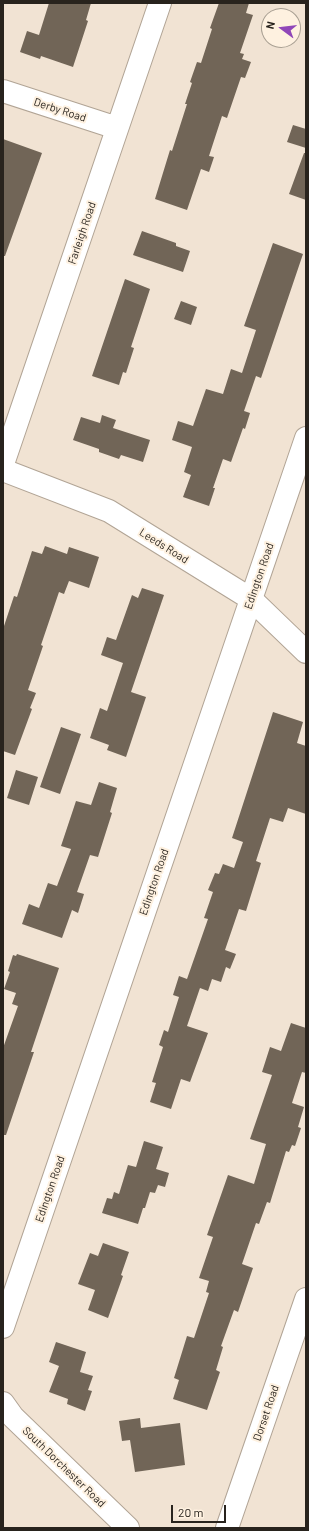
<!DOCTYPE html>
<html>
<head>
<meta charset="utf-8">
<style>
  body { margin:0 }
  #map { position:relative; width:309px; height:1531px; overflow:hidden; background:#f1e3d3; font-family:Barlow,sans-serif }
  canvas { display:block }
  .frame { position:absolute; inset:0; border:4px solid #28231d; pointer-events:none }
  .north { position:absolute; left:261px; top:8px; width:40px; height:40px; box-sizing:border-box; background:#fef1e0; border:1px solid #a89f92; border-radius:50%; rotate:285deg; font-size:11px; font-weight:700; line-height:16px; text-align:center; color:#28231d }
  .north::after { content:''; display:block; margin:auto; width:14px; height:18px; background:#9046b8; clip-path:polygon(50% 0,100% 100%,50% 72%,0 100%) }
  .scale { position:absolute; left:171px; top:1505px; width:55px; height:18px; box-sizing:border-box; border:2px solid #28231d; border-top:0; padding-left:5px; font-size:12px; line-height:14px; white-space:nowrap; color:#28231d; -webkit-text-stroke:3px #fef1e0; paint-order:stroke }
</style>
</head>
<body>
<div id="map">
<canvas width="309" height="1531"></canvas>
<div class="frame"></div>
<div class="north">N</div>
<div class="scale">20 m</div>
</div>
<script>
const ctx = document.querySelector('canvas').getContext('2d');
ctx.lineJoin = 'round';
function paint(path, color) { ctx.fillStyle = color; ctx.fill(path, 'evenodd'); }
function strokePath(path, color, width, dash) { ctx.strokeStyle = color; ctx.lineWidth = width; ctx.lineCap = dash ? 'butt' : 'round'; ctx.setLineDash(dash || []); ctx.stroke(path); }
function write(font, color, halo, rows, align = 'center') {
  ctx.font = font + ' Barlow,sans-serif'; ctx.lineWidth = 4; ctx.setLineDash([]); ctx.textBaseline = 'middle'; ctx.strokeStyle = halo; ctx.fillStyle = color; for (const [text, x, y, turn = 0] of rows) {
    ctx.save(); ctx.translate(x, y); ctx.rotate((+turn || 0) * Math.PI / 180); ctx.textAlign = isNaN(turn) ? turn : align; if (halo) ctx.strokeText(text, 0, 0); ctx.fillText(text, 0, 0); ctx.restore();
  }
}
paint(new Path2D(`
  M 49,3 L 91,3 L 86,20 L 88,21 L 73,67 L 41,56 L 40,59 L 20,52 L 27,31 L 39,35 Z
  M 219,3 L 249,3 L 246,13 L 253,15 L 240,53 L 244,54 L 242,59 L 251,62 L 245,78 L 241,77 L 227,118 L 222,116 L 209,156 L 214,157 L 209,172 L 201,169 L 187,210 L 155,199 L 170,150 L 172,151 L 187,104 L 185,104 L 192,83 L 190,82 L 197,62 L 201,63 L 212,29 L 210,28 Z
  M 293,125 L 306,129 L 306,148 L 287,142 Z
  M 3,139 L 42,153 L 5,256 L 3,256 Z
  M 304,153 L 306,153 L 306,200 L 289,194 Z
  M 142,231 L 176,243 L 176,246 L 190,251 L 183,272 L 133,255 Z
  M 273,243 L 303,254 L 261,378 L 256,376 L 244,411 L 250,413 L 245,429 L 243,428 L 231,462 L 223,459 L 213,488 L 215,488 L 209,506 L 183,497 L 191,475 L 184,472 L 192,447 L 172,440 L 178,421 L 193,426 L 206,389 L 223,394 L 231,369 L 242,373 L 256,330 L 244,326 Z
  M 125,279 L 150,289 L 131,347 L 134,348 L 126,373 L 123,372 L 119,385 L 92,376 Z
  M 181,301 L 197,307 L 191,325 L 174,319 Z
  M 102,415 L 116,420 L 113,428 L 150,440 L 143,462 L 121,455 L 119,459 L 99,452 L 99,449 L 73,440 L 81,417 L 100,423 Z
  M 45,546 L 67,554 L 69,547 L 99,557 L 89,588 L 69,581 L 64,594 L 59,592 L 41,645 L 43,646 L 28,690 L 36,693 L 30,708 L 32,709 L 15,755 L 3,751 L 3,629 L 14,596 L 17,597 L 32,551 L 42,554 Z
  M 142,588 L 164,595 L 131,692 L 146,697 L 126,757 L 107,750 L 109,745 L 90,738 L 100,708 L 107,711 L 123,663 L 101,655 L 107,637 L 116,640 L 132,595 L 138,598 Z
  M 273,712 L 303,722 L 297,743 L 306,746 L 306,814 L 288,808 L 283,822 L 270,818 L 256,861 L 261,863 L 246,911 L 239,909 L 225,950 L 236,954 L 230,969 L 226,967 L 221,982 L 212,979 L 208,991 L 200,988 L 187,1026 L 208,1033 L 190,1082 L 181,1079 L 171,1109 L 150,1102 L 156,1083 L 152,1082 L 163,1047 L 159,1045 L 164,1030 L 168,1032 L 179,997 L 173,995 L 179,976 L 187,979 L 208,919 L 204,918 L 213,892 L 208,890 L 215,873 L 219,874 L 223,864 L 234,868 L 243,842 L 232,838 Z
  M 61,727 L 81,734 L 60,794 L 40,787 Z
  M 16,770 L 38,777 L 29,805 L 7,798 Z
  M 99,782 L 117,788 L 110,812 L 112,813 L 98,857 L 90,855 L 77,892 L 84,894 L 78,913 L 72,910 L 62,938 L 22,924 L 29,904 L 39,908 L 48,883 L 57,886 L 71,849 L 61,846 L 76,801 L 91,805 Z
  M 17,954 L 59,968 L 31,1052 L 34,1052 L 6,1135 L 3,1135 L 3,1048 L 18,1006 L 12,1004 L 16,993 L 4,989 L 10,972 L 8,971 L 13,955 L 16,956 Z
  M 291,1023 L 306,1028 L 306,1073 L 302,1072 L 292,1103 L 304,1107 L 298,1127 L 301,1128 L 295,1146 L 292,1145 L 289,1152 L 286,1151 L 270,1203 L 267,1202 L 259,1224 L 256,1223 L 242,1264 L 253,1268 L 238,1312 L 234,1310 L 221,1346 L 223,1347 L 216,1370 L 220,1372 L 207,1410 L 173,1399 L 179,1380 L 174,1378 L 187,1336 L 194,1338 L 209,1293 L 206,1292 L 209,1281 L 199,1278 L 213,1237 L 207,1235 L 228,1175 L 254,1184 L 266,1144 L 250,1139 L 272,1075 L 262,1072 L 270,1047 L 281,1051 Z
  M 144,1141 L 163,1147 L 156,1169 L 169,1173 L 165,1187 L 158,1185 L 155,1193 L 150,1192 L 145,1208 L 143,1208 L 138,1224 L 102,1213 L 107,1198 L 112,1199 L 114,1192 L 119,1194 L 128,1165 L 136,1167 Z
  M 103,1243 L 129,1252 L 121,1275 L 123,1276 L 108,1318 L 88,1310 L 95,1290 L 78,1284 L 90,1253 L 98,1256 Z
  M 56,1342 L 86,1352 L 80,1372 L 93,1376 L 88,1390 L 92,1391 L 85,1411 L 67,1404 L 68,1399 L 49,1392 L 59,1366 L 49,1362 Z
  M 140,1418 L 141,1428 L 180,1423 L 185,1465 L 135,1472 L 130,1440 L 122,1441 L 119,1421 Z`), '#716557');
const minor = new Path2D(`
  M 3,91 L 117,128
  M 3,464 L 160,3
  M 3,470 L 109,511 L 251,599 L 306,652
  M 3,1327 L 306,438
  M 3,1403 L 13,1417 L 128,1528
  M 227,1528 L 306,1299`);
strokePath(minor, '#b1a495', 24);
strokePath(minor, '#fff', 22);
write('11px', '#28231d', '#fef1e0', [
  ["Derby Road",60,110,18],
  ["Farleigh Road",82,233,-71],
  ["Leeds Road",164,546,32],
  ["Edington Road",259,576,-71],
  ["Edington Road",154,882,-71],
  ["Edington Road",50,1189,-71],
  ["Dorset Road",266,1413,-71],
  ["South Dorchester Road",64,1467,44]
]);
</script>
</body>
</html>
